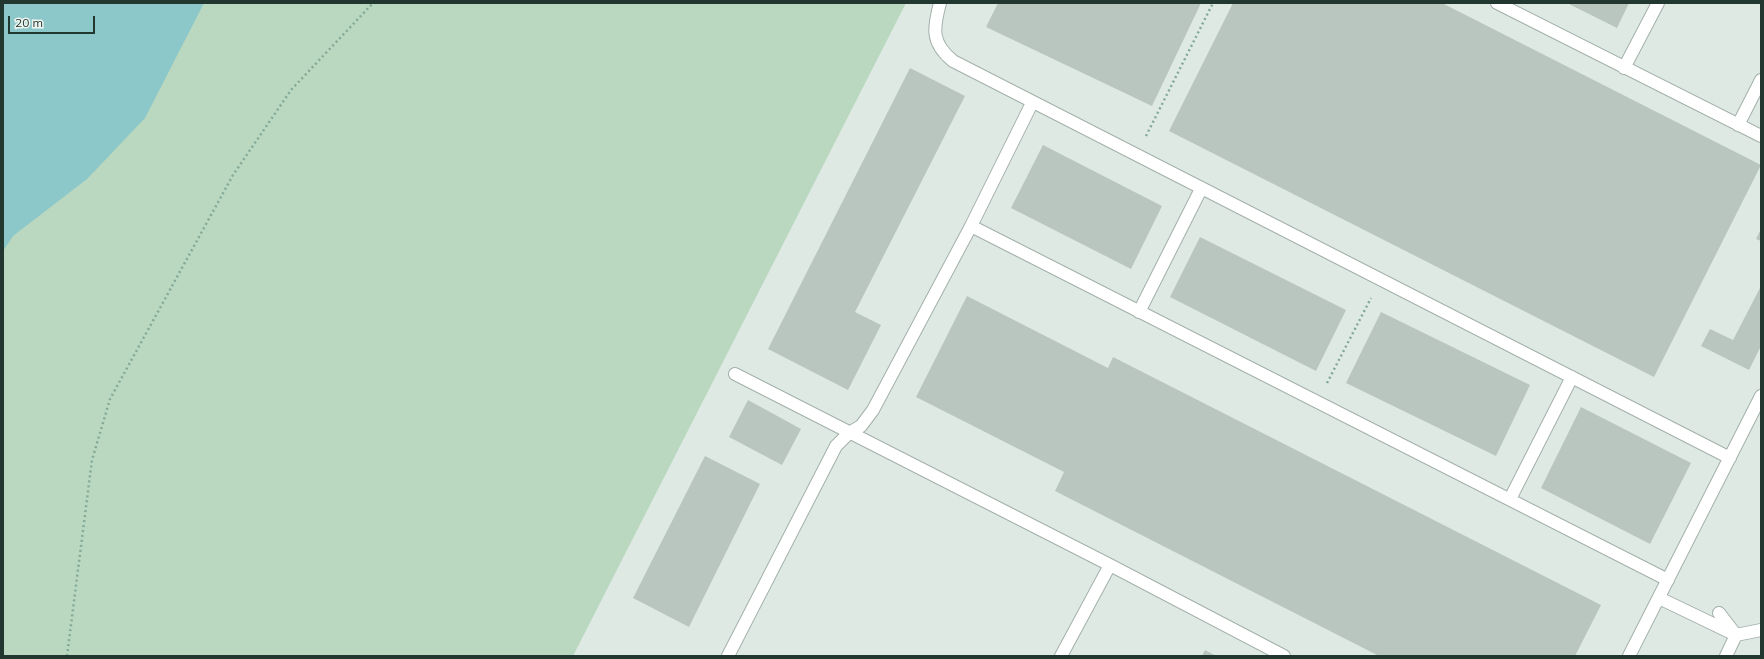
<!DOCTYPE html>
<html>
<head>
<meta charset="utf-8">
<style>
  body { margin:0 }
  #map { position:relative; width:1764px; height:659px; overflow:hidden; background:#dfe9e4; font-family:Mulish,sans-serif }
  canvas { display:block }
  .frame { position:absolute; inset:0; border:4px solid #22372f; pointer-events:none }
  .scale { position:absolute; left:8px; top:16px; width:87px; height:18px; box-sizing:border-box; border:2px solid #22372f; border-top:0; padding-left:5px; font-size:12px; line-height:14px; white-space:nowrap; color:#22372f; -webkit-text-stroke:3px #eff6f2; paint-order:stroke }
</style>
</head>
<body>
<div id="map">
<canvas width="1764" height="659"></canvas>
<div class="frame"></div>
<div class="scale">20 m</div>
</div>
<script>
const ctx = document.querySelector('canvas').getContext('2d');
ctx.lineJoin = 'round';
function paint(path, color) { ctx.fillStyle = color; ctx.fill(path, 'evenodd'); }
function strokePath(path, color, width, dash) { ctx.strokeStyle = color; ctx.lineWidth = width; ctx.lineCap = dash ? 'butt' : 'round'; ctx.setLineDash(dash || []); ctx.stroke(path); }
paint(new Path2D(`
  M 3,3 L 906,3 L 573,656 L 3,656 Z`), '#bad8bf');
paint(new Path2D(`
  M 3,3 L 204,3 L 145,118 L 87,179 L 13,236 L 3,251 Z`), '#8cc7c9');
paint(new Path2D(`
  M 998,3 L 1201,3 L 1152,106 L 986,27 Z
  M 1233,3 L 1442,3 L 1761,165 L 1654,377 L 1169,131 Z
  M 1567,3 L 1629,3 L 1617,28 Z
  M 910,68 L 965,96 L 855,312 L 881,325 L 848,390 L 768,349 Z
  M 1043,145 L 1162,206 L 1131,269 L 1011,208 Z
  M 1761,229 L 1761,241 L 1756,239 Z
  M 1200,237 L 1346,310 L 1316,371 L 1170,297 Z
  M 1761,286 L 1761,346 L 1749,370 L 1701,346 L 1710,329 L 1733,340 Z
  M 967,296 L 1108,368 L 1113,357 L 1601,605 L 1575,656 L 1379,656 L 1055,491 L 1064,472 L 916,397 Z
  M 1381,312 L 1530,385 L 1496,456 L 1346,383 Z
  M 748,400 L 801,429 L 782,465 L 729,437 Z
  M 1581,407 L 1691,463 L 1650,544 L 1541,488 Z
  M 705,456 L 760,484 L 689,627 L 633,598 Z
  M 1205,650 L 1216,656 L 1202,656 Z`), '#b8c6bf');
const minor = new Path2D(`
  M 940,3 C 933,29 931,43 953,61 L 1730,458
  M 1497,3 L 1761,136
  M 1624,68 L 1658,3
  M 1738,125 L 1761,80
  M 971,226 L 1668,580
  M 1139,312 L 1201,189
  M 735,374 L 1110,565 L 1284,656
  M 1510,499 L 1572,377
  M 1659,598 L 1736,635 L 1761,630
  M 1719,613 L 1736,635 L 1726,656
  M 728,656 L 836,446 L 849,433 L 861,426 L 873,410 L 971,226 L 1032,103
  M 1061,656 L 1110,565
  M 1629,656 L 1761,396`);
strokePath(minor, '#a3b0aa', 14);
strokePath(new Path2D(`
  M 1146,136 L 1213,3
  M 1327,383 L 1371,298
  M 67,656 L 92,460 L 110,399 L 233,175 L 291,90 L 373,3`), '#83a999', 2.5, [2, 3]);
strokePath(minor, '#fff', 12);
</script>
</body>
</html>
